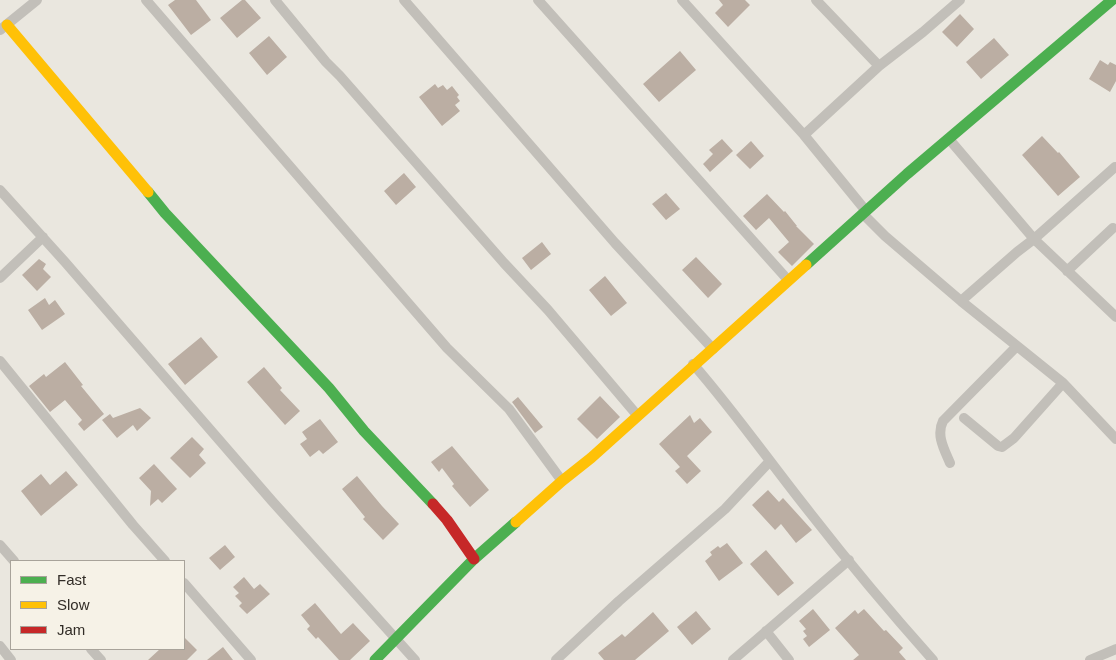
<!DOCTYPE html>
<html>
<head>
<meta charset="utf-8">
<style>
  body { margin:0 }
  #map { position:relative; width:1116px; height:660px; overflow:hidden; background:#eae7df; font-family:Helvetica,sans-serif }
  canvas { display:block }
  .legend { position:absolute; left:10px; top:560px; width:175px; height:90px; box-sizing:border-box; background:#f6f2e7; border:1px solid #a8a39a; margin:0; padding:6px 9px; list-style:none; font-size:15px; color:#322d27 }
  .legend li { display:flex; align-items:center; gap:10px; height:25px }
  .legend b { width:25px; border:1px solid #a8a39a }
</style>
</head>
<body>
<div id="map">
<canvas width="1116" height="660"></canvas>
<ul class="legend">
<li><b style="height:6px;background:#4caf50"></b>Fast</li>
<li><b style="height:6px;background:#ffc107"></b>Slow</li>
<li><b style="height:6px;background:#c62828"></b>Jam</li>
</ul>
</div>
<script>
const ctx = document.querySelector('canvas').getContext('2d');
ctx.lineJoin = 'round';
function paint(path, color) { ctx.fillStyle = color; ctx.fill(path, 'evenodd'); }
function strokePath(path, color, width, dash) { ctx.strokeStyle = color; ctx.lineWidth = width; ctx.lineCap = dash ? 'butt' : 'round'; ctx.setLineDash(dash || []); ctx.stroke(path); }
paint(new Path2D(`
  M 175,0 L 196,0 L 211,20 L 191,35 L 168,5 Z
  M 242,0 L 245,0 L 261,18 L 237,38 L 220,18 Z
  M 719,0 L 745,0 L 750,5 L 728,27 L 715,13 L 723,5 Z
  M 960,14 L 974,29 L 957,47 L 942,32 Z
  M 269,36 L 287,57 L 267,75 L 249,53 Z
  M 994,38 L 1009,55 L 981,79 L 966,62 Z
  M 680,51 L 696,70 L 659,102 L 643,84 Z
  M 1100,60 L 1108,65 L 1110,62 L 1116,65 L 1116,81 L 1110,92 L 1089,79 Z
  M 435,84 L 438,88 L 443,85 L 447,90 L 452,86 L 459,95 L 457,97 L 460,101 L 455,105 L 460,111 L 442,126 L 419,97 Z
  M 1042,136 L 1058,153 L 1059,152 L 1080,177 L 1058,196 L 1022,155 Z
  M 722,139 L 733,151 L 710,172 L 703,164 L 713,154 L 709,150 Z
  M 751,141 L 764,156 L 750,169 L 736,155 Z
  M 404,173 L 416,187 L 396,205 L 384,191 Z
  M 666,193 L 680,209 L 666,220 L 652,204 Z
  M 767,194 L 784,212 L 785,211 L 797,226 L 796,226 L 814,244 L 792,266 L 778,252 L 789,242 L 769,218 L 756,230 L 743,216 Z
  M 542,242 L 551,254 L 531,270 L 522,258 Z
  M 696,257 L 722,284 L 708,298 L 682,270 Z
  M 39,259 L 46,264 L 43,269 L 51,277 L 37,291 L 22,275 Z
  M 605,276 L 627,303 L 611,316 L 589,290 Z
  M 45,298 L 49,305 L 55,300 L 65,314 L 42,330 L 28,310 Z
  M 201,337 L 218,357 L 185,385 L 168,364 Z
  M 65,362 L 83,385 L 81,386 L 104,414 L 84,431 L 78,424 L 82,420 L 65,400 L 50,412 L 29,386 L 44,374 L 46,377 Z
  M 264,367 L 282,388 L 280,390 L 300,411 L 285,425 L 247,382 Z
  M 600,396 L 620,417 L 597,439 L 577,419 Z
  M 518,397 L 543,427 L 535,433 L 512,402 Z
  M 140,408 L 151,418 L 137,431 L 133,425 L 117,438 L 102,420 L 110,414 L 113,418 Z
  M 690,415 L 694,423 L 700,418 L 712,432 L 687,456 L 701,471 L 687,484 L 675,471 L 680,467 L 659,444 Z
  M 320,419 L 338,442 L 323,454 L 319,450 L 310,457 L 300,444 L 307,439 L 302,432 Z
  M 192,437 L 204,449 L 199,455 L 206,463 L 190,478 L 170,458 Z
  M 452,446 L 489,490 L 470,507 L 452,486 L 454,484 L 442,468 L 439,472 L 431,462 Z
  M 154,464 L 177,489 L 162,503 L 158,499 L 150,506 L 151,491 L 139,478 Z
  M 66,471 L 78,485 L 41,516 L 21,491 L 41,474 L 50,485 Z
  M 357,476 L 382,506 L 399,524 L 383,540 L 363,519 L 365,517 L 342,489 Z
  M 768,490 L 779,502 L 783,498 L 812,530 L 796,543 L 781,524 L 775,530 L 752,505 Z
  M 727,543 L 743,563 L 719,581 L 705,561 L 712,555 L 710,552 L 718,546 L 720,548 Z
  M 225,545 L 235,557 L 220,570 L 209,558 Z
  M 766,550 L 794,583 L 778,596 L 750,564 Z
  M 244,577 L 254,589 L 260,584 L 270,594 L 247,614 L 239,606 L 242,603 L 235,596 L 239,593 L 233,587 Z
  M 315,603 L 341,634 L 353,623 L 370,641 L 350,660 L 339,660 L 318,637 L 316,639 L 307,629 L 310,626 L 301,615 Z
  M 813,609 L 830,630 L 809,647 L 803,639 L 807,636 L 803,631 L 806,629 L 799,621 Z
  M 864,609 L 884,631 L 886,630 L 903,648 L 899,652 L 906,660 L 853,660 L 859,655 L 835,628 L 855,610 L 858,614 Z
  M 696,611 L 711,629 L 692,645 L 677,627 Z
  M 653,612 L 669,631 L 635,660 L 604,660 L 598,653 L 622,634 L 625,637 Z
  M 184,637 L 197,650 L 187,660 L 148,660 L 160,649 L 184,649 Z
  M 223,647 L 233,660 L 207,660 Z`), '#bbaea3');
strokePath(new Path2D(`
  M 146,0 L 447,348 L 509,409 L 562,481
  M 275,0 L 326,62 L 340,76 L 504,263 L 548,310 L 637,415
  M 404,0 L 615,243 L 713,349
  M 538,0 L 788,280
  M 682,0 L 804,135 L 866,211 L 863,214 L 885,236 L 961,301 L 1063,383 L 1116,439
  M 816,0 L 879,66
  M 0,30 L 37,0
  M 804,135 L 879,66 L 923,32 L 960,0
  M 949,139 L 1034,239 L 1017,252 L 961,301
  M 1115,167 L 1034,239 L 1116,317
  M 0,190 L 65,262 L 272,501 L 415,660
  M 1067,271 L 1113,228
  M 0,278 L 43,237
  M 0,361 L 133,525 L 165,561
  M 693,364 C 735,412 771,464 811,514 C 850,564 891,613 933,660
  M 964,418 L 998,446 L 1002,447 L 1014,438 L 1063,383
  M 950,463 C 944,449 936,435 943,421 L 1017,346
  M 0,545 L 14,561
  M 184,583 L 251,660
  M 766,631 L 789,660
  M 0,646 L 11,660
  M 91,649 L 101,660
  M 556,660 L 619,601 L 725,509 L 770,461
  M 733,660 L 849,560
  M 1090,660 L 1116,649`), '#c2bfb9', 10);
strokePath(new Path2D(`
  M 148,192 L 165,213 L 329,388 L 364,431 L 433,504
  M 806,265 L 907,174 L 1112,0
  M 375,660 L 474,559 L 516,522`), '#4caf50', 11);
strokePath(new Path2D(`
  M 7,25 L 148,192
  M 516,522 L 562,481 L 591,458 L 806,265`), '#ffc107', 11);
strokePath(new Path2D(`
  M 433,504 L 447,520 L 474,559`), '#c62828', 11);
</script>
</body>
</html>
